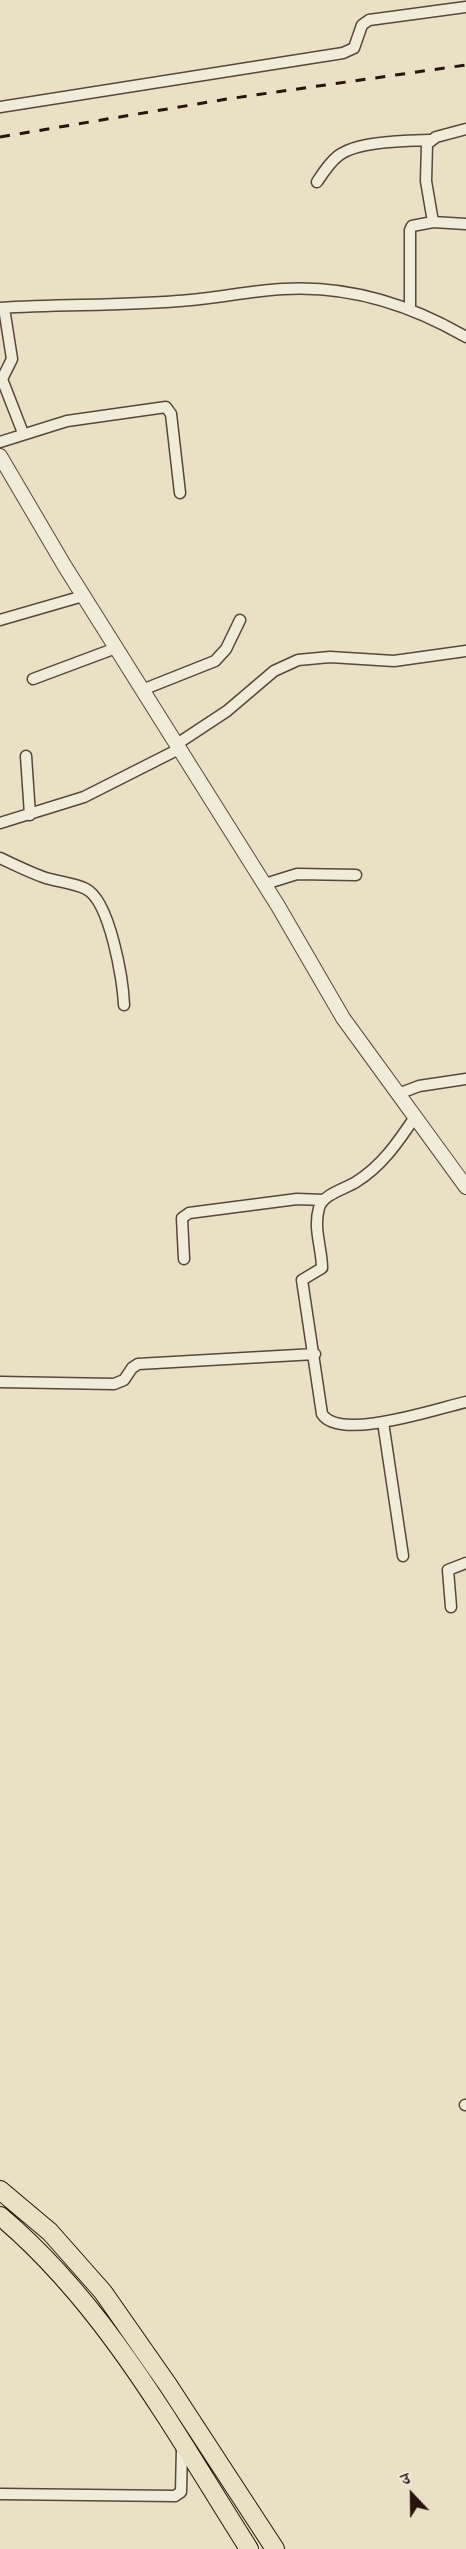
<!DOCTYPE html>
<html>
<head>
<meta charset="utf-8">
<style>
  body { margin:0 }
  #map { position:relative; width:466px; height:2549px; overflow:hidden; background:#e9e0c5; font-family:"Gentium Book Plus","Noto Serif Devanagari",serif }
  canvas { display:block }
  .north { position:absolute; left:382px; top:2465px; width:60px; height:60px; -webkit-text-stroke:4px #f1ebd9; paint-order:stroke; rotate:338deg; font-size:16px; font-weight:700; line-height:24px; text-align:center; color:#28140b }
  .north::after { content:''; display:block; margin:auto; width:21px; height:27px; background:#28140b; clip-path:polygon(50% 0,100% 100%,50% 72%,0 100%) }
</style>
</head>
<body>
<div id="map">
<canvas width="466" height="2549"></canvas>
<div class="north">उ</div>
</div>
<script>
const ctx = document.querySelector('canvas').getContext('2d');
ctx.lineJoin = 'round';
function strokePath(path, color, width, dash) { ctx.strokeStyle = color; ctx.lineWidth = width; ctx.lineCap = dash ? 'butt' : 'round'; ctx.setLineDash(dash || []); ctx.stroke(path); }
const minor = new Path2D(`
  M 0,107 L 343,53 L 354,48 L 362,25 L 369,20 L 466,7
  M 317,182 C 323,173 329,163 338,156 C 357,141 405,141 430,140
  M 433,222 L 426,181 L 427,144 L 436,137 L 466,129
  M 0,308 C 59,304 119,306 178,301 C 213,299 248,291 283,289 C 348,285 411,305 466,337
  M 4,308 L 12,359 L 2,379 L 23,433
  M 410,309 L 410,230 L 412,226 L 433,222 L 466,224
  M 0,442 L 67,421 L 166,407 L 171,414 L 180,493
  M 0,620 L 83,596
  M 33,679 L 116,648
  M 142,690 L 215,661 L 226,649 L 240,620
  M 177,744 L 227,711 L 274,671 L 298,660 L 330,657 L 394,661 L 466,651
  M 26,756 L 30,815
  M 0,823 L 84,797 L 179,749
  M 0,858 C 15,865 31,873 46,878 C 59,882 74,883 86,889 C 110,901 123,980 124,1005
  M 265,884 L 297,874 L 356,875
  M 398,1094 L 419,1086 L 466,1079
  M 415,1117 C 398,1142 382,1166 356,1182 C 345,1189 323,1194 319,1208 C 313,1229 322,1248 322,1268 L 302,1280 L 322,1414 C 340,1442 438,1408 466,1402
  M 184,1259 L 182,1218 L 189,1213 L 297,1199 L 324,1200
  M 0,1382 L 114,1384 L 124,1380 L 132,1368 L 138,1364 L 315,1354
  M 383,1422 L 403,1556
  M 451,1607 L 448,1570 L 466,1563
  M 465,2105 L 466,2105
  M 0,2494 L 175,2496 L 181,2492 L 182,2447`);
const tertiary = new Path2D(`
  M 0,456 L 64,565 L 278,906 L 343,1018 L 466,1187`);
const trunk = new Path2D(`
  M 0,2190 L 50,2232 L 103,2292 L 168,2385 L 275,2549
  M 0,2216 C 107,2306 175,2433 249,2549`);
strokePath(minor, '#58473a', 13);
strokePath(tertiary, '#58473a', 16);
strokePath(trunk, '#28140b', 20);
strokePath(minor, '#f1ebd9', 10);
strokePath(tertiary, '#f1ebd9', 14);
strokePath(trunk, '#e9e0c5', 18);
strokePath(new Path2D(`
  M 0,137 L 227,99 L 466,65`), '#28140b', 3, [10, 10]);
</script>
</body>
</html>
